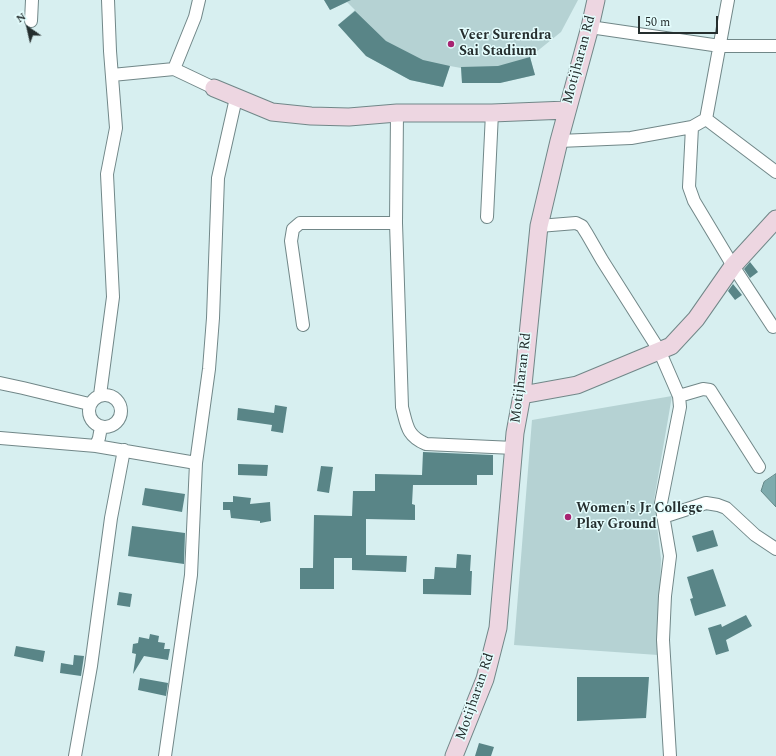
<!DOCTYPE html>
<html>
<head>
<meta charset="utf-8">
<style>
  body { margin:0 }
  #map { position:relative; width:776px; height:756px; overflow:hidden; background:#d7eff0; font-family:Spectral,serif }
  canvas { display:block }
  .north { position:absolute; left:8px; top:8px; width:40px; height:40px; -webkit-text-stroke:3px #e4fdfd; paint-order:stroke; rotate:326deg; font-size:11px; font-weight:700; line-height:16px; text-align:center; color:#252e2e }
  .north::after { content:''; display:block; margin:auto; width:14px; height:18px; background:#252e2e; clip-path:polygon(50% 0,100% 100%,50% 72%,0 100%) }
  .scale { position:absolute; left:638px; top:16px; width:80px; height:18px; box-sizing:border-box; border:2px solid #252e2e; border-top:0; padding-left:5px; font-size:12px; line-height:14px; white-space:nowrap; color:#252e2e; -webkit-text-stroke:3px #e4fdfd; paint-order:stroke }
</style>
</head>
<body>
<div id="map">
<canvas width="776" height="756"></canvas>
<div class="north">N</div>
<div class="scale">50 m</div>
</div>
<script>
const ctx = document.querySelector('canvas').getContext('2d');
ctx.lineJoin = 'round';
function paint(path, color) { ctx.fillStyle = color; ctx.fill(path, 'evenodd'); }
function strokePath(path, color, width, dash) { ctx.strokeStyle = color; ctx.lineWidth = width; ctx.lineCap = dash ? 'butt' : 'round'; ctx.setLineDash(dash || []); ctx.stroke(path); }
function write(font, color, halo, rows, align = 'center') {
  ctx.font = font + ' Spectral,serif'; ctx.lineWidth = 3; ctx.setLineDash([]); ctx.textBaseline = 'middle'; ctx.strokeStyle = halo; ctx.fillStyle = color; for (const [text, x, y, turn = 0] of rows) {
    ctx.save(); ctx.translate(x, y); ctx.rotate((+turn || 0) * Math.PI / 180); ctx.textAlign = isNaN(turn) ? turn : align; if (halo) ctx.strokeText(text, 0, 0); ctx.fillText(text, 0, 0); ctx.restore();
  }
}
paint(new Path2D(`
  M 324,0 L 578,0 L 561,32 L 530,57 L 535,75 L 500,83 L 462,83 L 461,68 L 450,66 L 443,87 L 410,80 L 366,56 L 338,25 L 355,10 L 347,2 L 330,10 Z
  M 672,396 L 654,500 L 661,559 L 658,655 L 514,645 L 532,420 Z`), '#b5d2d3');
const water = new Path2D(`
  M 776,474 L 776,507 L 761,491 L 764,482 Z`);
paint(water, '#7eabad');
strokePath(water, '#638687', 1);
paint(new Path2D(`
  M 324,0 L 351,0 L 330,10 Z
  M 355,11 L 386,41 L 423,60 L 450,66 L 443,87 L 410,80 L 366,56 L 338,25 Z
  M 530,57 L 535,75 L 500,83 L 462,83 L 461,67 L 498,66 Z
  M 750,262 L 758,272 L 750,278 L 744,269 Z
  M 733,284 L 742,295 L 735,300 L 728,291 Z
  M 275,405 L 287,407 L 283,433 L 271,431 L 272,425 L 237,420 L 238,408 L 274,413 Z
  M 423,452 L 493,455 L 493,475 L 477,475 L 477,485 L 413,485 L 412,504 L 415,505 L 415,520 L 366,519 L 366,555 L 407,556 L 406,572 L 352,570 L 352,558 L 334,558 L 334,589 L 300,589 L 300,568 L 313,568 L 314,515 L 352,516 L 353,491 L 375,491 L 375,474 L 422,475 Z
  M 238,464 L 268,465 L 267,476 L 238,475 Z
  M 321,466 L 333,467 L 329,493 L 317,491 Z
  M 145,488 L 185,494 L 182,512 L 142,505 Z
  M 233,496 L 251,498 L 250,504 L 270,502 L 271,521 L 260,523 L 260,521 L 231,518 L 230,510 L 223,510 L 223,502 L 233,502 Z
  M 132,526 L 185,533 L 184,564 L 128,556 Z
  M 713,530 L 718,546 L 697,552 L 692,536 Z
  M 457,554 L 471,555 L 470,571 L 472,571 L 471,595 L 423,594 L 423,579 L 434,579 L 435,567 L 456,568 Z
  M 713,569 L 726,606 L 695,616 L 690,599 L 693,598 L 687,577 Z
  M 119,592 L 132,594 L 130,607 L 117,605 Z
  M 746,615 L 752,626 L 726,640 L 729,651 L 716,655 L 708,628 L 721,624 L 722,627 Z
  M 150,634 L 159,636 L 158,642 L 165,643 L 164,649 L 170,649 L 168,660 L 144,656 L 133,674 L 136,654 L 132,653 L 133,644 L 138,643 L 139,637 L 149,639 Z
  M 16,646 L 45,651 L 43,662 L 14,656 Z
  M 74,655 L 84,656 L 81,676 L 60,673 L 61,663 L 73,665 Z
  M 577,677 L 649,677 L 646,718 L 577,721 Z
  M 140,678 L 168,683 L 166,696 L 138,690 Z
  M 479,743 L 494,747 L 491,756 L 475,756 Z`), '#598587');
const street = new Path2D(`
  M 31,21 L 32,0
  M 590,27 L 720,46 L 776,46
  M 174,69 L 195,17 L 199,0
  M 112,75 L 174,69 L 214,88
  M 397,113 L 396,223 L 402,407 C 407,426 407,436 426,444 L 514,448
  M 706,119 L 728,0
  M 692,127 L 689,187 L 694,201 L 733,266 L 773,327
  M 559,141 L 631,138 L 692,127 L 706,119 L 776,172
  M 487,217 L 492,113
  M 539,226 L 576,223 L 582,226 L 587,234 L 602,260 L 659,350 L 679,396 L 680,407 L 661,503 L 670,556 L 665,596 L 663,640 L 670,756
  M 303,325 L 291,241 L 293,229 L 300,223 L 396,223
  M 0,383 L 23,388 L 89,404
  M 100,395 L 113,297 L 107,174 L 116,128 L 110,51 L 108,0
  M89 411a16 16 0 1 1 32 0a16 16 0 1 1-32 0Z
  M 679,396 L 703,389 L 710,390 L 759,467
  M 0,438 L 96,446 L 99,438 L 101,427
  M 96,446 L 196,463
  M 663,517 L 706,503 L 718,505 L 726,508 L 755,535 L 776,549
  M 75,756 L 91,666 L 111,518 L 124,450
  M 165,756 L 191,575 L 196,463 L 209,369 L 213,318 L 218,178 L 236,98`);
const secondary = new Path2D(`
  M 214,88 L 272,112 L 311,116 L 349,117 L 397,113 L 492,113 L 567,110
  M 522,395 L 577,385 L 671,346 L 696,319 L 733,266 L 776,219
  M 454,756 L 485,679 L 498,628 L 515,433 L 522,395 L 539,226 L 559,141 L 590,27 L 596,0`);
strokePath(street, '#718788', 14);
strokePath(secondary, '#718788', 19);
strokePath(street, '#fff', 12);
strokePath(secondary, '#edd6e1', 17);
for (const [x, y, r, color] of [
  [451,44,4,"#a72471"],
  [568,517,4,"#a72471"]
]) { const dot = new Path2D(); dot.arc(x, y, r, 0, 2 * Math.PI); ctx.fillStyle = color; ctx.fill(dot); strokePath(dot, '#e4fdfd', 1.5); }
write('bold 14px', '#252e2e', '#e4fdfd', [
  ["Veer Surendra",459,36],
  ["Sai Stadium",459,52],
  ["Women's Jr College",576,509],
  ["Play Ground",576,525]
], 'left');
write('14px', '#252e2e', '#e4fdfd', [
  ["Motijharan Rd",580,60,-75],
  ["Motijharan Rd",522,378,-83],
  ["Motijharan Rd",476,697,-71]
]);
</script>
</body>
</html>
